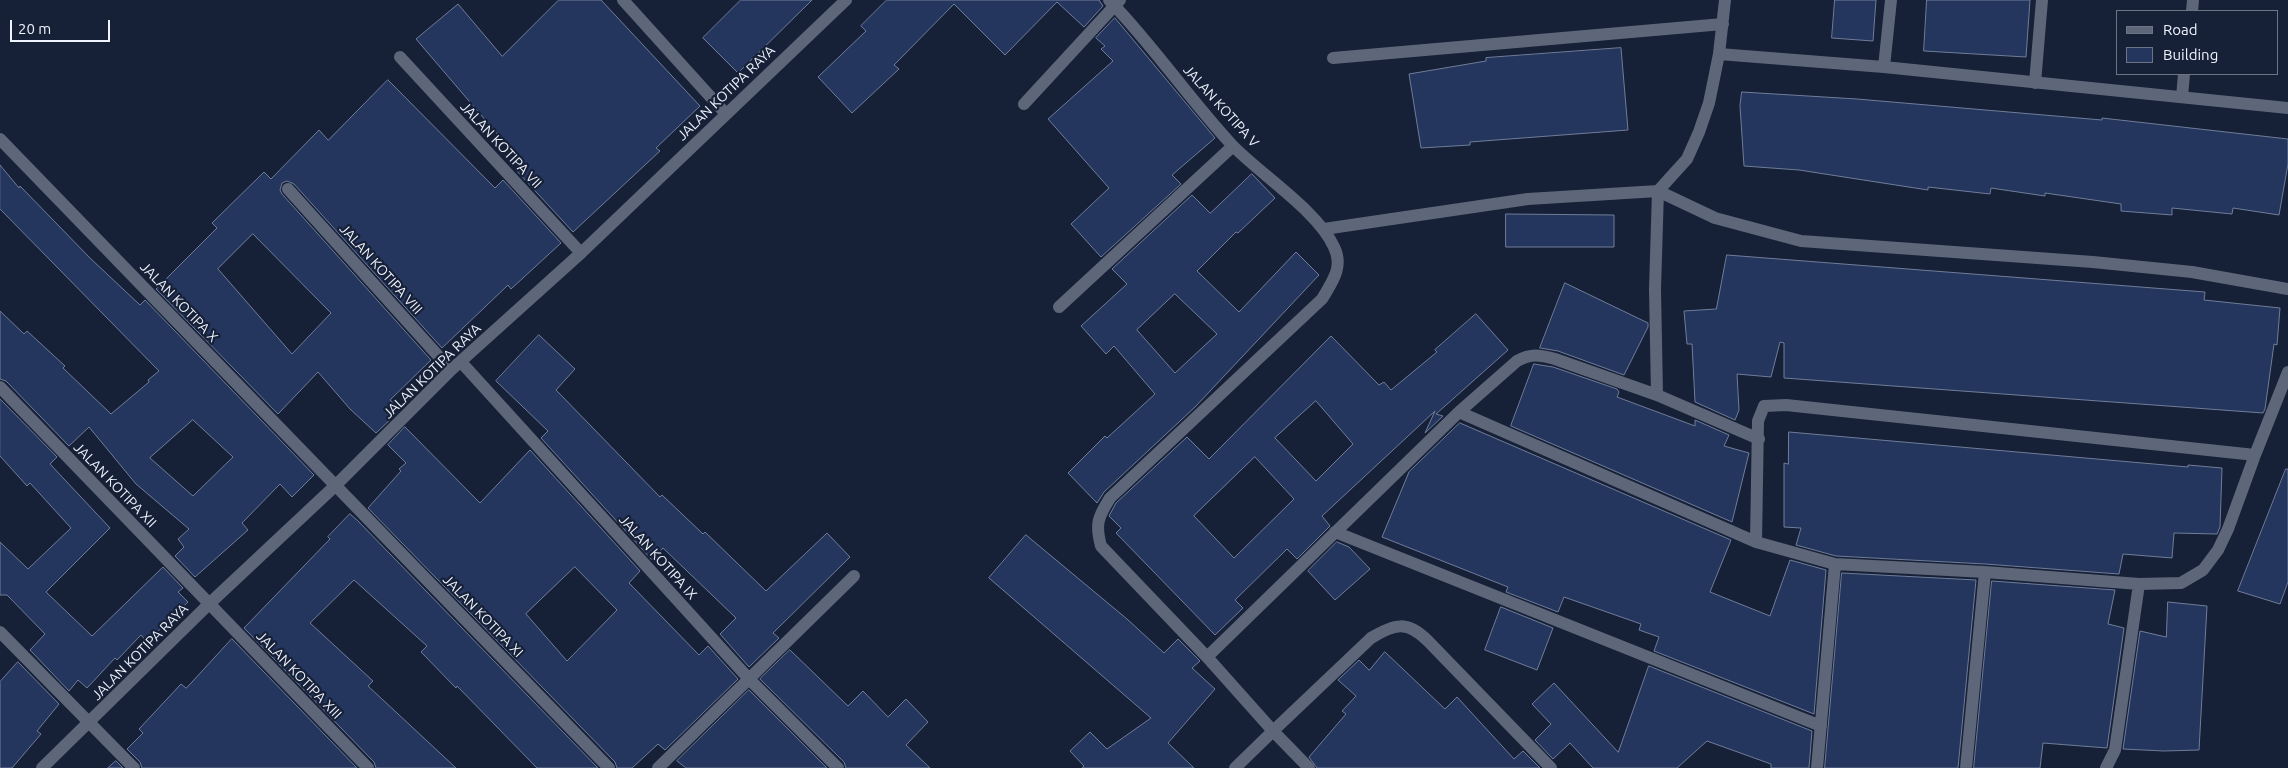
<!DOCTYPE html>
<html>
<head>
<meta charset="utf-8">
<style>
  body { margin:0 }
  #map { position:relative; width:2288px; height:768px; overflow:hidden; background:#162037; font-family:Ubuntu,sans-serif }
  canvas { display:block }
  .legend { position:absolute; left:2116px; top:10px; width:162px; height:65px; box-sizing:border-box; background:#162037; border:1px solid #6c7486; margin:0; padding:6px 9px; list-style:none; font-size:15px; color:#eef3fd }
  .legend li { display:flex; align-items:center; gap:10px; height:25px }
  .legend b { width:25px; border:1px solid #6c7486 }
  .scale { position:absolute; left:10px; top:20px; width:100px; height:22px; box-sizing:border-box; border:2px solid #eef3fd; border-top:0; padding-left:6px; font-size:15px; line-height:18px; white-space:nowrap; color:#eef3fd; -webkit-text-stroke:4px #162037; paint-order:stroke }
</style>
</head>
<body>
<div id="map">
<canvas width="2288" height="768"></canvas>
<ul class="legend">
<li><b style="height:6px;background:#5e677a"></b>Road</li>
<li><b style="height:14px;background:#25365e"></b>Building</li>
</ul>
<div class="scale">20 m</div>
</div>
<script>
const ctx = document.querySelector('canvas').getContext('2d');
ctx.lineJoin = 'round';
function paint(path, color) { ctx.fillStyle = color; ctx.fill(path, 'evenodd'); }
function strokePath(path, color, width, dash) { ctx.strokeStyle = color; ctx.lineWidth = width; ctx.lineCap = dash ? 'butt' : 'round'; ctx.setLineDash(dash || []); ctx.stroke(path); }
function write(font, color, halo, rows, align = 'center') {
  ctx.font = font + ' Ubuntu,sans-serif'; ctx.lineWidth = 4.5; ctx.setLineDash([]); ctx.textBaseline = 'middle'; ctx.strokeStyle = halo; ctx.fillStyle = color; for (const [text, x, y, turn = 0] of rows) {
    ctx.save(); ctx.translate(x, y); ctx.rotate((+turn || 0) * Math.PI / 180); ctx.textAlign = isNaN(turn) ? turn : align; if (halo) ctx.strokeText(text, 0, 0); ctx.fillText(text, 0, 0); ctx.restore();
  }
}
const building = new Path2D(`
  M 559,0 L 601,0 L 700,106 L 656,148 L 660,151 L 573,232 L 515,169 L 522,163 L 416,39 L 458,4 L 502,56 Z
  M 741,0 L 812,0 L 738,73 L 703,38 Z
  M 887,0 L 1099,0 L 1103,6 L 1084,27 L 1057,2 L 1005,55 L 954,4 L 894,65 L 899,69 L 852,113 L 818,77 L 866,31 L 861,26 Z
  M 1835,0 L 1876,0 L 1873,41 L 1832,38 Z
  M 1927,0 L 2030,0 L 2026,57 L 1924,51 Z
  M 1115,18 L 1215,138 L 1172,175 L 1181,184 L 1101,257 L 1071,224 L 1109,188 L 1048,119 L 1113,61 L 1101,49 L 1105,46 L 1096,38 Z
  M 1621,48 L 1628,130 L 1470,142 L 1470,145 L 1421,148 L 1409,74 L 1486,61 L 1486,58 Z
  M 388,80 L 495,188 L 503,180 L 561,243 L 511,289 L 508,285 L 442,348 L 294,184 L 287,181 L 282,183 L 280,190 L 282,194 L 431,360 L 390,400 L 397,406 L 391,413 L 394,416 L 376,433 L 350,409 L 318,372 L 278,414 L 156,289 L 217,228 L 212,223 L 264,172 L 271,179 L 319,130 L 328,140 ZM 253,234 L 331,313 L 292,354 L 218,269 Z
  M 1742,92 L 1857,99 L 2102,120 L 2102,118 L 2288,139 L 2288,164 L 2279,215 L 2233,208 L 2232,214 L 2172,208 L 2172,215 L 2121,211 L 2121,204 L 2045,193 L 2045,196 L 1991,188 L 1990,194 L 1928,187 L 1928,190 L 1799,170 L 1744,166 L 1740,106 Z
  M 0,165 L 19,188 L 20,186 L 90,258 L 140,305 L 145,300 L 314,475 L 292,497 L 280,484 L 242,523 L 248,530 L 195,577 L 175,556 L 184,547 L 178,539 L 189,529 L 136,484 L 89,427 L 69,446 L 6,381 L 0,379 L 0,311 L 24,334 L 27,331 L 65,366 L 63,368 L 111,414 L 149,382 L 148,380 L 159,371 L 0,209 ZM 193,420 L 233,457 L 193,496 L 150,458 Z
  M 1252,174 L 1275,198 L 1238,233 L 1236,232 L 1197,271 L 1239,312 L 1296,252 L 1319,275 L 1195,407 L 1104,492 L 1097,503 L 1068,473 L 1105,436 L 1107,438 L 1155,394 L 1114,346 L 1106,354 L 1081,326 L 1127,284 L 1112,269 L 1192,195 L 1210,213 ZM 1175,294 L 1217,334 L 1175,373 L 1137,330 Z
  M 1506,214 L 1614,215 L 1614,247 L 1506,247 Z
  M 1727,255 L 2205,292 L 2204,300 L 2280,308 L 2277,345 L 2274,344 L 2265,409 L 2263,413 L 1784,378 L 1784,343 L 1780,342 L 1771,377 L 1737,374 L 1739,410 L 1735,420 L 1695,402 L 1692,344 L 1687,344 L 1684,311 L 1716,309 Z
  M 1565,283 L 1648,323 L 1648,327 L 1624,375 L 1558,351 L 1540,348 Z
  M 1476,314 L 1508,350 L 1436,414 L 1443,416 L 1425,433 L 1435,411 L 1322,516 L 1330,526 L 1297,559 L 1287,549 L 1235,600 L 1243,608 L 1215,635 L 1116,533 L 1121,528 L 1109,516 L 1116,503 L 1187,437 L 1209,459 L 1331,336 L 1379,385 L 1384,382 L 1391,390 L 1437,352 L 1435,350 ZM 1316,401 L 1353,444 L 1316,481 L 1275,438 ZM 1255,457 L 1294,499 L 1234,558 L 1194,516 Z
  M 539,335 L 575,369 L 556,390 L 660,497 L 662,495 L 703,534 L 705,532 L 766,591 L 827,533 L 850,557 L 773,633 L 779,638 L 749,667 L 720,634 L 736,618 L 663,548 L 652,560 L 541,438 L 548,431 L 496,381 Z
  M 1534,364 L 1553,367 L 1617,389 L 1619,392 L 1617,397 L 1695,426 L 1695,420 L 1729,435 L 1724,446 L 1749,453 L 1732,522 L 1511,426 Z
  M 0,399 L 57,457 L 50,464 L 110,528 L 46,592 L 92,636 L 163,567 L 183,588 L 178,592 L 188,602 L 147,642 L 141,635 L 117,660 L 115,658 L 87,688 L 78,680 L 69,691 L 30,650 L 45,634 L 7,595 L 0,595 L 0,542 L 28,569 L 71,528 L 30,483 L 27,486 L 0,456 Z
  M 1460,423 L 1731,540 L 1710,592 L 1770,616 L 1790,560 L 1826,570 L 1814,714 L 1654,651 L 1659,637 L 1639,630 L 1641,624 L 1564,597 L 1558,612 L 1506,592 L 1508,587 L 1382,537 L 1409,472 Z
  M 405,427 L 480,503 L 530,450 L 640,571 L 629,583 L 699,655 L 708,646 L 738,679 L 665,750 L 658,744 L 632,768 L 617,768 L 615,762 L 368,508 L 401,471 L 399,469 L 406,463 L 388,445 ZM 575,567 L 617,610 L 567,661 L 526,614 Z
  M 1789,432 L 2188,467 L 2188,465 L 2222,468 L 2220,527 L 2217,534 L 2174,533 L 2172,558 L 2123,554 L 2119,574 L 1985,564 L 1836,556 L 1796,545 L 1801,528 L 1784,527 L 1784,463 L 1788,464 Z
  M 2286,469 L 2288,469 L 2288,582 L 2280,604 L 2238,591 Z
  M 350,514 L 357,520 L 598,768 L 537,768 L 457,686 L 456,688 L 421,652 L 427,646 L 354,580 L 310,623 L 373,681 L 368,686 L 456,768 L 376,768 L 374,762 L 244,628 L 330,539 L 328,537 Z
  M 1026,535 L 1127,619 L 1164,653 L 1178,639 L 1200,661 L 1192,668 L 1215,689 L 1168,743 L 1194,768 L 1082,768 L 1084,766 L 1070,751 L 1090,732 L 1107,749 L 1151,718 L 989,578 Z
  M 1337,542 L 1349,547 L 1370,569 L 1335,600 L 1308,571 Z
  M 1842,573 L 1976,580 L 1958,768 L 1825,768 Z
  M 1992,581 L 2115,590 L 2108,624 L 2124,628 L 2107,748 L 2043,743 L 2040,768 L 1974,768 Z
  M 2168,602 L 2207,606 L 2199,750 L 2164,751 L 2123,749 L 2140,631 L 2166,637 Z
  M 1501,607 L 1553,628 L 1537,670 L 1485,650 Z
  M 232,639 L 357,768 L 142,768 L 140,762 L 127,749 L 143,733 L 139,729 L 181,684 L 186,688 Z
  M 790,650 L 848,706 L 863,691 L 888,717 L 906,699 L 928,722 L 906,745 L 930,768 L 846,768 L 844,762 L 760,679 Z
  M 1385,652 L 1445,709 L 1457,697 L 1514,759 L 1523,751 L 1540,768 L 1317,768 L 1309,757 L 1346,714 L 1342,711 L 1356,696 L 1338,680 L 1359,660 L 1369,670 Z
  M 18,662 L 59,704 L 37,731 L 41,734 L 12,768 L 0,768 L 0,682 Z
  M 1649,666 L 1812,731 L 1809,768 L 1771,768 L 1771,764 L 1707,741 L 1677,768 L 1593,768 L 1570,743 L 1553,759 L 1535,740 L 1551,724 L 1532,704 L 1554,683 L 1618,752 Z
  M 749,690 L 827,768 L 686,768 L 677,761 Z
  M 116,761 L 123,768 L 108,768 Z`);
paint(building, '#25365e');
strokePath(building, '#707d99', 1);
strokePath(new Path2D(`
  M 623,0 L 726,114
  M 1109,0 C 1153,45 1189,99 1232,145 C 1261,175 1318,211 1334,247 C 1344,267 1332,282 1322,299 L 1110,498 C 1098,517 1095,524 1101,546 L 1207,657
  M 2192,11 L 2193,0
  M 1719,54 L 1725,0
  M 400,57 L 581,253
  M 1333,58 L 1723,24
  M 1884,67 L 1891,0
  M 2035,83 L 2042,0
  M 2182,97 L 2184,74
  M 1024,104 L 1120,0
  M 0,139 L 609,768
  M 288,189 L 451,370
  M 1324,229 L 1528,199 L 1658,191 L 1715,218 L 1801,241 L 2093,262 L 2192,272 L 2288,289
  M 1059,307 L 1233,146
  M 461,362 L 750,680 L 838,768
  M 0,387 L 368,768
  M 1657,395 L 1655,289 L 1658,191 L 1687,159 L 1699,132 L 1709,103 L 1719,54 L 1884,67 L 2288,108
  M 1459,412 L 1756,542
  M 1335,532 L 1821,726
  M 1835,564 L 1756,542 L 1758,421 L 1764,406 L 1786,405 L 2255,455
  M 0,632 L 134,768
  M 42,768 L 209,604 L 336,485 L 451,370 L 581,253 L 846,0
  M 658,768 L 854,576
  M 1235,768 L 1273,731 L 1207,657 L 1459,412 L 1517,361 C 1531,353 1540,355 1555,359 L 1657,395 L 1759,439
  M 1309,768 L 1273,731 L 1371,638 C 1394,624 1407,620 1428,641 L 1551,768
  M 1817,768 L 1835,564 L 1985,572 L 2139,584 L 2181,583 L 2203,570 L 2218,550 L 2228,529 L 2255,455 L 2288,372
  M 1966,768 L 1985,572
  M 2106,768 L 2115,750 L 2139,584`), '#5e677a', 12);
write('14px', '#eef3fd', '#162037', [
  ["JALAN KOTIPA RAYA",726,93,-44],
  ["JALAN KOTIPA V",1221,106,48],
  ["JALAN KOTIPA VII",501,145,47],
  ["JALAN KOTIPA VIII",381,269,48],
  ["JALAN KOTIPA X",179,302,46],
  ["JALAN KOTIPA RAYA",432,371,-44],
  ["JALAN KOTIPA XII",115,485,46],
  ["JALAN KOTIPA IX",658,557,48],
  ["JALAN KOTIPA XI",483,616,46],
  ["JALAN KOTIPA RAYA",140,652,-45],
  ["JALAN KOTIPA XIII",299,675,46]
]);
</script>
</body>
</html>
